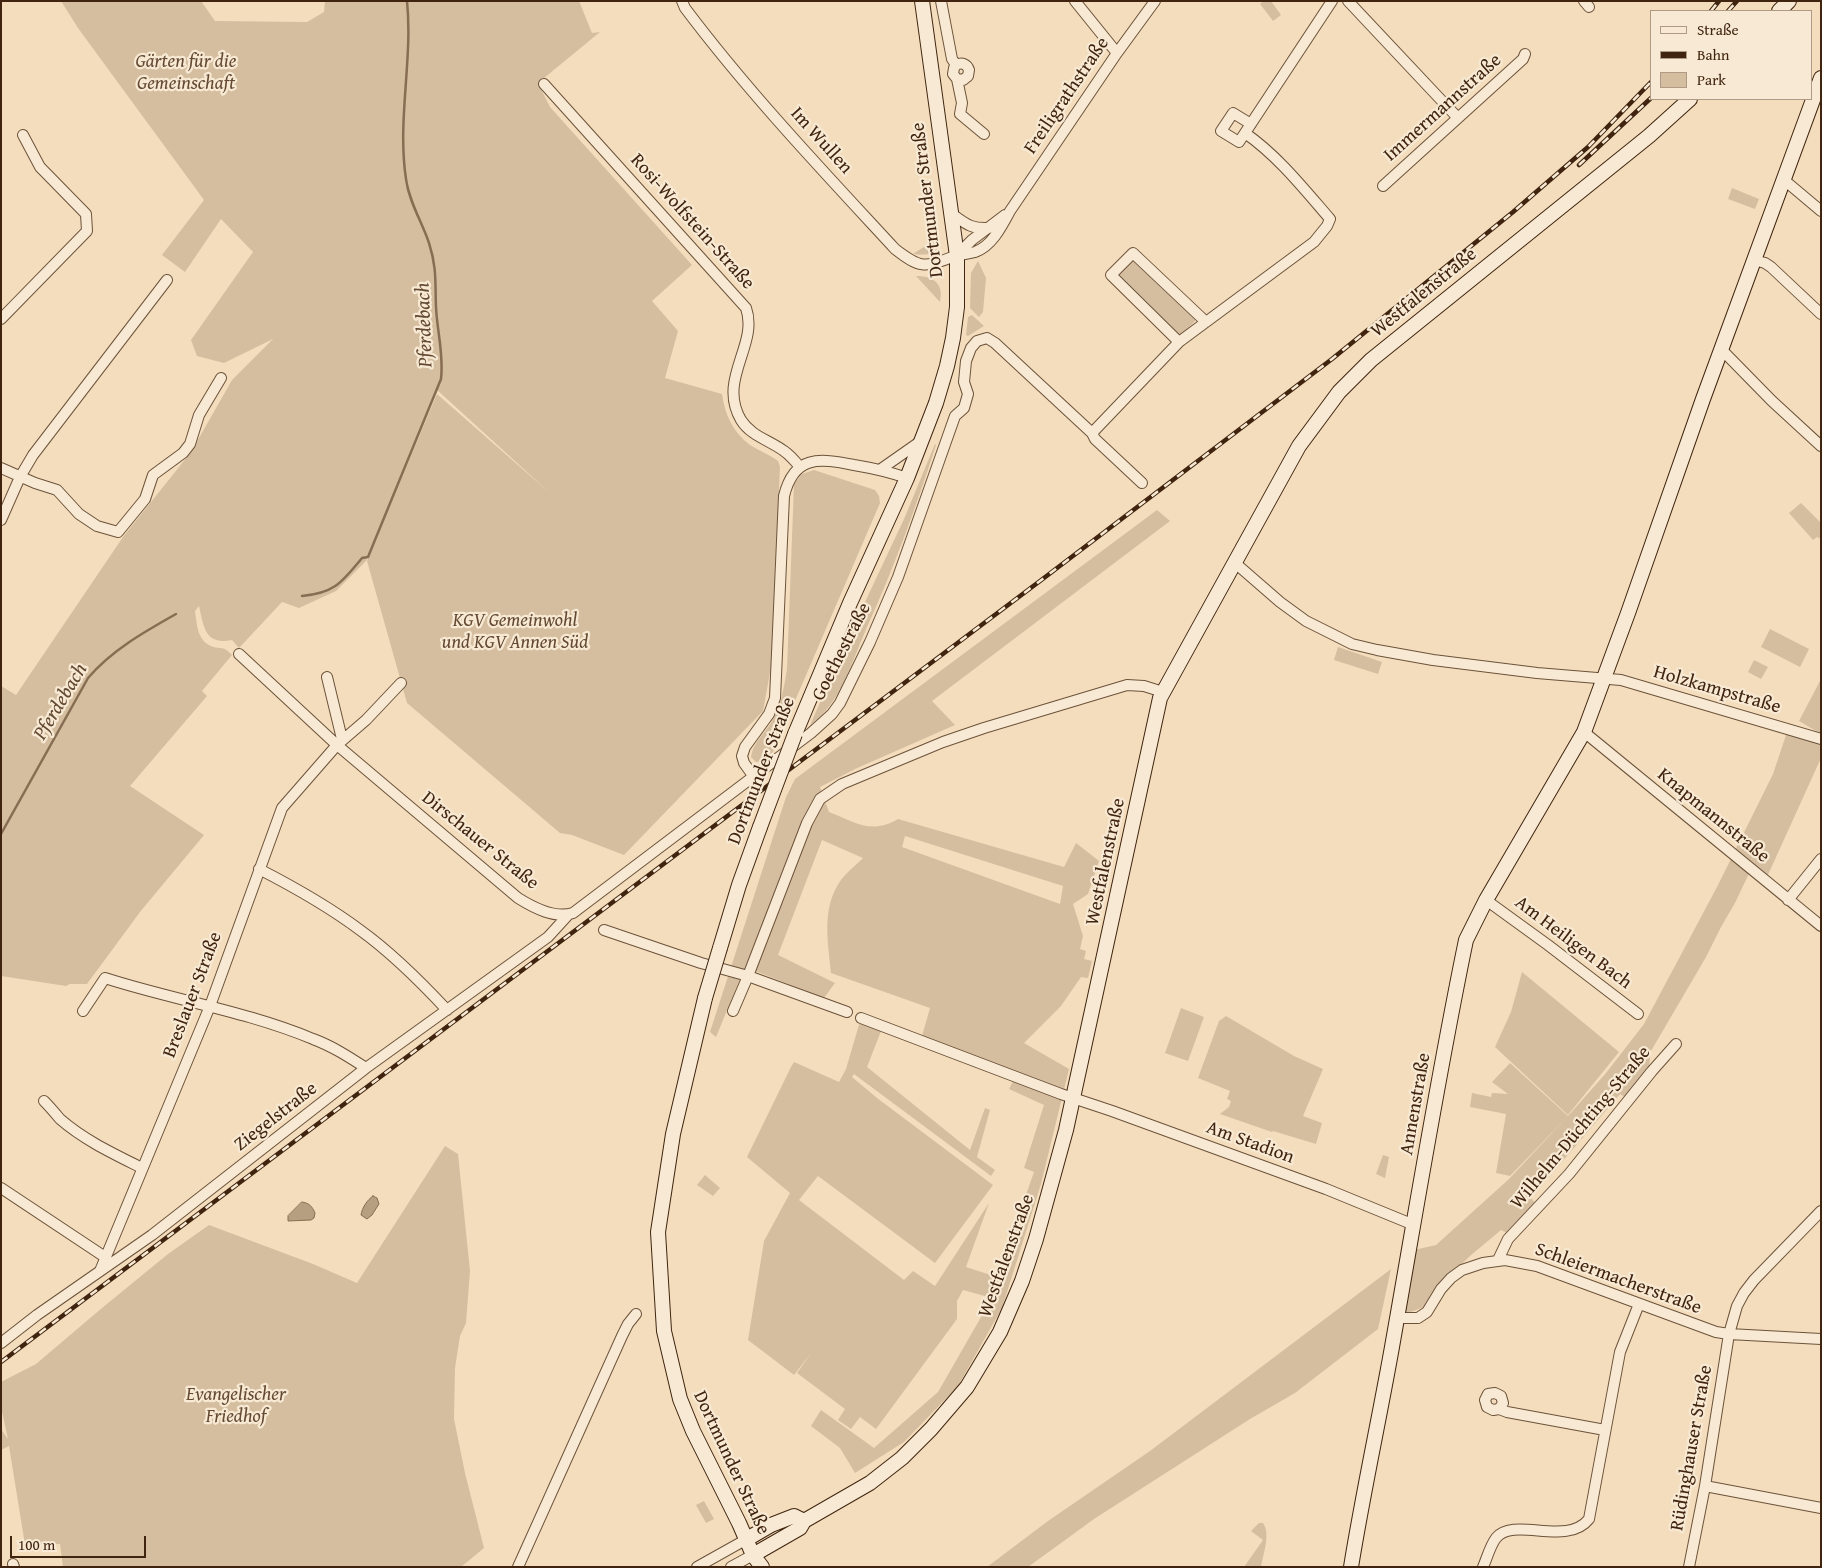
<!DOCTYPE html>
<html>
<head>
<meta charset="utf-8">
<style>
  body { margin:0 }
  #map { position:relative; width:1822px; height:1568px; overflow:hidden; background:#f3ddbc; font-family:"Gentium Book Plus",serif }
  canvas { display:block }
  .frame { position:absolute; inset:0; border:2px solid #40240f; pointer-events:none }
  .legend { position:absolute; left:1650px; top:10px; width:162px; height:90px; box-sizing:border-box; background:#f7e9d3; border:1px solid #ae9a85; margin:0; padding:6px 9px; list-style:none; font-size:15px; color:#40240f }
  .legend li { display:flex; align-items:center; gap:10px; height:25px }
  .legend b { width:25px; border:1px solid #ae9a85 }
  .scale { position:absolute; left:10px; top:1536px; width:136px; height:22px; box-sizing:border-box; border:2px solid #40240f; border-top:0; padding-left:6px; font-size:15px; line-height:18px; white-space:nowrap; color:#40240f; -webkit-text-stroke:4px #f7e9d3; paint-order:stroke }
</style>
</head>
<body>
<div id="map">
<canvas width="1822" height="1568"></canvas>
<div class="frame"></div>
<ul class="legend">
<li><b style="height:6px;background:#f7e9d3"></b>Straße</li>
<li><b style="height:6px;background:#40240f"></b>Bahn</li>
<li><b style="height:14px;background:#d5be9f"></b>Park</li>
</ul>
<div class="scale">100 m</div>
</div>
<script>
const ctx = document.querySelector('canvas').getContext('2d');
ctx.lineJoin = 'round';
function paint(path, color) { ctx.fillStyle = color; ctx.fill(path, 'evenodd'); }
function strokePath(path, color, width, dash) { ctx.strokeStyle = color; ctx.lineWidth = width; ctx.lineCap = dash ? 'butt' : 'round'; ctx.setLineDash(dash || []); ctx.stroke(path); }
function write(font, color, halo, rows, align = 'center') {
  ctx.font = font + ' "Gentium Book Plus",serif'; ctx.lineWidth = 4.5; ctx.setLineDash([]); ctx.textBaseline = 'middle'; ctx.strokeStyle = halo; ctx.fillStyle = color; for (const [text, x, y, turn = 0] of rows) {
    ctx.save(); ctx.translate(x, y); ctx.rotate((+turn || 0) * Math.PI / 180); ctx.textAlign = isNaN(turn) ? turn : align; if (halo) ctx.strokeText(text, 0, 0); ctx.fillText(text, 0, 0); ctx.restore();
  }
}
paint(new Path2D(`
  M 61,1 L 201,1 L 215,21 L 307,22 L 324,12 L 325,1 L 579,1 L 592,33 L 600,32 L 538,83 L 550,107 L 692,265 L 652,301 L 678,331 L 665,378 L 722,394 C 725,415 733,432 750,445 C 759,451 769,454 778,461 L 780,467 L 771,667 L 763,711 L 624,855 L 572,835 L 560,833 L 407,703 L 367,561 L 437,394 L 551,494 L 436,389 L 366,561 L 336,591 L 299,608 L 282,602 L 239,648 L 232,640 C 205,645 204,628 199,606 L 195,611 C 197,624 197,640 211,646 C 221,650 223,645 232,655 L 202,691 L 207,696 L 130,786 L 204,835 L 140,912 L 87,984 L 70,984 L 66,986 L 1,976 L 1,686 L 16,695 L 123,537 L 191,452 L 232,380 L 273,339 L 224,363 L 197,356 L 191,340 L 253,252 L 221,219 L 185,272 L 162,255 L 204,200 L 78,28 Z
  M 1264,1 L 1271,1 L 1281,15 L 1273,21 L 1260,4 Z
  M 1732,188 L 1759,199 L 1755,209 L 1728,199 Z
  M 939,237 L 940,245 C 935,256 924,255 913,254 Z
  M 1132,260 L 1138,261 L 1195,316 L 1195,321 L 1181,335 L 1175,335 L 1118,275 Z
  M 978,261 L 986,278 L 983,312 L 979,317 L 970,308 L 971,273 Z
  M 916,276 C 934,276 944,284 940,302 Z
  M 972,315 L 984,326 L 968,336 L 966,335 L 968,317 Z
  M 935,444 L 936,445 C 916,507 894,568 867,627 C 857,650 843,691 827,709 C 822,715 816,720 810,725 L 865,602 L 904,519 Z
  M 814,470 L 875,490 L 879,496 L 880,503 L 773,752 L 762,761 L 756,762 L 751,757 C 753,743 764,734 771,723 C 781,707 784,687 787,669 L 794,484 L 802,474 Z
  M 1801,503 L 1821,523 L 1821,539 L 1817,537 L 1813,540 L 1789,513 Z
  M 1157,510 L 1170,521 L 932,701 L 955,725 L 855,769 L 820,787 L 829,812 C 855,822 871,835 898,819 L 1064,867 L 1076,843 L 1099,861 L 1088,894 L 1073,904 L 1083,936 L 1080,949 L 1086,951 L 1084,959 L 1092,961 L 1088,978 L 1081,977 L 1061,1006 L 1024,1043 L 1069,1069 L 1041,1184 L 1002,1308 L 958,1386 L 904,1442 L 855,1473 L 840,1448 L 811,1426 L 821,1410 L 874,1448 L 938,1392 L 992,1298 L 963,1290 L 957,1301 L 957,1319 L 876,1429 L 860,1417 L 851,1429 L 838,1420 L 845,1409 L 797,1373 L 811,1353 L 794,1375 L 748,1340 L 764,1241 L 790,1193 L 747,1157 L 791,1067 L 794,1062 L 839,1082 L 846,1069 L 861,1018 L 883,1026 L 867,1067 L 970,1150 L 985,1108 L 990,1110 L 977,1157 L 995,1170 L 991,1176 L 854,1074 L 852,1077 L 877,1098 L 993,1185 L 935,1263 L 818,1176 L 799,1200 L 904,1280 L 913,1271 L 935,1286 L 989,1203 L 966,1267 L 997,1277 L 1034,1172 L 1024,1168 L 1044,1105 L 1009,1089 L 1017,1073 L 922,1036 L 930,1008 L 831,973 C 828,941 821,908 841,880 C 847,872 856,865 863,858 L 822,840 L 778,955 L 835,983 L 824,998 L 745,967 L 716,1037 L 710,1032 L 786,797 L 795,779 ZM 905,836 L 1063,886 L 1060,904 L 902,847 Z
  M 1770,629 L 1809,649 L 1800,667 L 1761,647 Z
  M 1338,647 L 1382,662 L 1378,674 L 1334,660 Z
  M 1754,660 L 1768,667 L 1761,679 L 1748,672 Z
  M 1821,679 L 1821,734 L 1799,721 Z
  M 1787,732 L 1821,742 L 1821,758 L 1767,877 L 1753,865 L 1735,903 L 1721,927 L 1706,957 L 1651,1051 L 1649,1067 L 1625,1097 L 1620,1094 L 1531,1198 L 1535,1203 L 1507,1233 L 1501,1230 L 1470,1256 L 1437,1288 L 1424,1307 L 1405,1314 L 1414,1250 L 1436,1245 L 1509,1179 L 1567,1117 L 1510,1176 L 1496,1173 L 1506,1114 L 1470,1107 L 1472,1093 L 1491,1097 L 1492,1093 L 1508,1094 L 1492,1082 L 1510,1063 L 1568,1116 L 1606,1073 L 1644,1024 L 1717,887 L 1773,774 Z
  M 1522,972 L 1619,1052 L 1568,1115 L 1495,1047 L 1511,1012 Z
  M 1181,1008 L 1204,1017 L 1188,1061 L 1165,1053 Z
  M 1226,1016 L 1294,1056 L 1323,1069 L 1303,1116 L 1322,1123 L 1316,1144 L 1273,1131 L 1272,1132 L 1220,1114 L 1229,1107 L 1231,1101 L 1227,1099 L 1230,1091 L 1198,1078 L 1219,1021 Z
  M 445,1146 L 458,1154 L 470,1271 L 466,1323 L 460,1336 L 455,1368 L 454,1419 L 465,1473 L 484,1548 L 461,1567 L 63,1567 L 60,1544 L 25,1545 L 9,1446 L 1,1450 L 1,1429 L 8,1439 L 1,1407 L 1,1382 L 36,1364 L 102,1308 L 168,1254 L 209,1225 L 313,1264 L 357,1283 Z
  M 1383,1155 L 1389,1157 L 1385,1178 L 1376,1174 Z
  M 705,1175 L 720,1188 L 713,1196 L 697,1185 Z
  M 1391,1269 L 1378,1329 L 1295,1393 L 1250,1419 L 1094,1519 L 1028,1567 L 987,1567 L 1048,1521 L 1150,1451 Z
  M 704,1501 L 714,1519 L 706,1523 L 696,1505 Z
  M 1259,1523 L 1263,1523 C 1271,1534 1263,1554 1261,1567 L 1244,1567 L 1263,1540 L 1251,1531 Z`), '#d5be9f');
const water = new Path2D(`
  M 373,1196 L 377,1198 L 379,1204 L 372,1215 L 367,1219 L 361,1215 C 362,1208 367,1200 373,1196 Z
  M 302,1202 C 309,1203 312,1206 315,1213 L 314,1218 L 311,1220 L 288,1221 L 288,1216 Z`);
paint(water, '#b69e81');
strokePath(water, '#876d53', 1);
strokePath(new Path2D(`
  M 302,596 C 335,593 342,582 362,558 L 368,557 L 441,379 C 444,355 437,331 436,307 C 435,282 437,268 429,243 C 422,222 409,202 406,179 C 397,120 413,60 407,1
  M 1,834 L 88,678 C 112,650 144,632 176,614`), '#876d53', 2.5);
const street = new Path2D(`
  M 682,1 L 685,8 C 749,93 823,171 895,249 C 922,270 925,267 955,256 C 962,254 968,254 975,252 C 992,246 1002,226 1010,211 L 1117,53 L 1155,1
  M 941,1 L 952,59 L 956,65
  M 1075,1 L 1117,53
  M 1348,1 L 1458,118
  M 1584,1 L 1589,7
  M 957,79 L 963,80 L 968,76 L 969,70 C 967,64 962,62 956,65 L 954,68 L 953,74 L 957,79 L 962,103 L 960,114 L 984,134
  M 544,84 L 746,308 C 759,345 717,379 741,420 C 751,436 769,440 784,451 C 790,455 795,461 800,467
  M 1251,124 L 1233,113 L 1221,131 L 1239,142 L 1332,1
  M 1783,179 L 1821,211
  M 1383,186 L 1523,59 L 1525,54
  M 952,214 C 966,224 971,229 989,228
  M 957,255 L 972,240 L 1005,215
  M 1754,260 L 1765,263 L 1771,267 L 1821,314
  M 1,319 L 87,231 L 86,214 L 40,167 L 23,135
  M 1179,342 L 1111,275 L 1133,253 L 1206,322
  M 1721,349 L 1772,401 L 1821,446
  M 1092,433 L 1179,342 L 1314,242 L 1327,226 L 1330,219 C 1304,189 1278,156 1245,133
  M 1,468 L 35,483 L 57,490 L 79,514 L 97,526 L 118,532 L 145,499 L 153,475 L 183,453 L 190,444 L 199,415 L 221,378
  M 881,469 L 921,441
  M 1,520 L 20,477 L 33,455 L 167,280
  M 1234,562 L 1280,602 L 1306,621 L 1352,644 L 1377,650 L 1433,660 L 1537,673 L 1621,680 L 1821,739
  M 327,677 L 342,739
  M 401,683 L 366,720 L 337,745 L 518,898 C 534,908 555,919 573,913 L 811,733 L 832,714 L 840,703 L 870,642 L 898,577 L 955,416 L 964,408 L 968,394 L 964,382 L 966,361 L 971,348 L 977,341 L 987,338 L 995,343 L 1092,433 L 1095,439 L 1142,483
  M 1584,732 L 1821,926
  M 754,777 L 744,763 L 742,756 L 745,747 L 769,714 L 775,698 L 784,496 C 794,455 819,458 854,465 C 872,468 890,472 907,478
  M 259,869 C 294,887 328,906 360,930 C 392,953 420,981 447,1010
  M 1486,900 L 1548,945 L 1638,1014
  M 1788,900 L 1821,859
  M 604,930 L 701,963 L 748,976 L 807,823 L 820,799 L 842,784 L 943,742 L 984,728 L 1127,685 L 1144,686 L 1163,692
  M 83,1011 L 105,978 C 173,1000 246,1011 313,1039 C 332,1046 349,1057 366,1068
  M 733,1011 L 748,976 L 847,1012
  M 861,1018 L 1061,1094 L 1112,1111 L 1326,1189 L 1414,1225
  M 44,1101 C 50,1107 55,1113 60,1119 C 84,1140 114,1154 142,1168
  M 1,1188 L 105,1257
  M 1498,1260 L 1508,1239 L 1569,1174 L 1652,1071 L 1676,1044
  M 100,1271 L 210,1006 L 282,808 L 337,745 L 239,654
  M 1397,1318 L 1418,1318 L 1427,1312 L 1441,1289 L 1451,1278 L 1462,1270 L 1483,1263 L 1505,1260 L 1537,1266 L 1716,1332 L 1729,1334 L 1821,1339
  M 1,1343 L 37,1315 L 152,1235 L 366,1068 L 548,937 L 569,914
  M 1499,1409 L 1503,1403 L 1501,1396 L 1495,1393 L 1488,1394 L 1485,1400 L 1487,1407 L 1493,1410 L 1499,1409 L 1507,1412 L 1605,1430
  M 1705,1486 L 1821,1508
  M 13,1564 L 14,1567
  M 518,1567 L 622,1336 L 628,1324 L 636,1314
  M 697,1567 L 747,1539
  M 731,1567 L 753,1555
  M 1483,1567 C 1487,1558 1490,1546 1496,1538 C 1514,1516 1567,1547 1589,1519 L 1620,1352 L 1639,1304
  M 1689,1567 L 1705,1486 L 1729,1334 L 1737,1306 L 1744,1293 L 1754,1280 L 1821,1211`);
const secondary = new Path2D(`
  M 1779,11 L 1789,1
  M 795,734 L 850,603 L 907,478 L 936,403 L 947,366 L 953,338 L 957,307 L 957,256 L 922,1
  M 720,948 L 739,885 L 760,827
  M 705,998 L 673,1134 L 658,1232 L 664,1331 L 680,1399 L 693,1431 L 739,1523 L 753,1555 L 762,1567
  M 747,1539 L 771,1525 L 794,1516 L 804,1521
  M 753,1555 L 800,1528 L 804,1521 L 870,1483 L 902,1458 L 931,1429 L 967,1387 L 1000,1332 L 1022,1281 L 1036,1239 L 1066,1130 L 1160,698 L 1299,446 L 1339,392 L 1371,360 L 1649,136 L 1690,99
  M 1351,1567 C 1363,1493 1379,1420 1392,1347 C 1416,1211 1438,1075 1466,940 L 1486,900 L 1584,732 L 1628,613 L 1703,399 L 1821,78`);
strokePath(street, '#6d523a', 12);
strokePath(secondary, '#40240f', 16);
strokePath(street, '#f7e9d3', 10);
strokePath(secondary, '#f7e9d3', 14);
const rail = new Path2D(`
  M 1711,11 L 1719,1
  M 1728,11 L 1737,1
  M 1579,165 L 1651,98
  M 1,1362 L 1040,581 L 1332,359 L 1513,212 L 1588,147 L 1651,82`);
strokePath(rail, '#40240f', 4.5);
strokePath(rail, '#f7e9d3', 2.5, [8]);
const secondaryBridge = new Path2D(`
  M 760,827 L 795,734
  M 705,998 L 720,948`);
strokePath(secondaryBridge, '#40240f', 16, []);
strokePath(secondaryBridge, '#f7e9d3', 14);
write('italic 19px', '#654a33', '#f7e9d3', [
  ["Gärten für die",186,62],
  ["Gemeinschaft",186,84],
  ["KGV Gemeinwohl",515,621],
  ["und KGV Annen Süd",515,643],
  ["Evangelischer",236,1395],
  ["Friedhof",236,1417]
]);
write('19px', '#40240f', '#f7e9d3', [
  ["Freiligrathstraße",1067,96,-56],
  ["Immermannstraße",1443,108,-42],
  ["Im Wullen",821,141,48],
  ["Dortmunder Straße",928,200,-97],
  ["Rosi-Wolfstein-Straße",692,222,48],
  ["Westfalenstraße",1424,293,-39],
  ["Goethestraße",842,652,-63],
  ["Holzkampstraße",1717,690,16],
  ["Dortmunder Straße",762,771,-69],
  ["Knapmannstraße",1713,816,39],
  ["Dirschauer Straße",480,841,39],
  ["Westfalenstraße",1106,862,-78],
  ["Am Heiligen Bach",1573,943,37],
  ["Breslauer Straße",193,995,-69],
  ["Annenstraße",1416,1104,-80],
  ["Ziegelstraße",276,1117,-38],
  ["Wilhelm-Düchting-Straße",1581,1128,-50],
  ["Am Stadion",1250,1143,20],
  ["Westfalenstraße",1007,1256,-70],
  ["Schleiermacherstraße",1618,1279,20],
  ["Rüdinghauser Straße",1692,1448,-80],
  ["Dortmunder Straße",731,1463,65]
]);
write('italic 20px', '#634931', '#f7e9d3', [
  ["Pferdebach",425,325,-92],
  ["Pferdebach",61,702,-59]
]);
</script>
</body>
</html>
